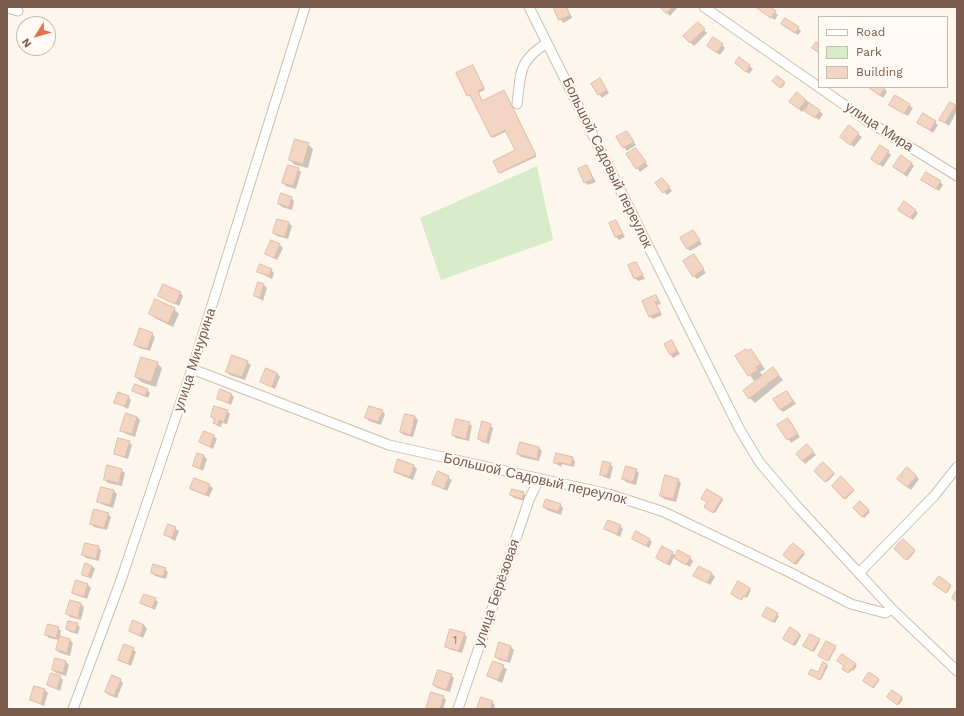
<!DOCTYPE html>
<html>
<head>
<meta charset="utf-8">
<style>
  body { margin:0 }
  #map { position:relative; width:964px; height:716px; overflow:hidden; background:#fdf6ec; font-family:"Work Sans",sans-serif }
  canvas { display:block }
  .frame { position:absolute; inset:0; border:8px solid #7a5c4d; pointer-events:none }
  .legend { position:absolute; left:818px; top:16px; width:130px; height:72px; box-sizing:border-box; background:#fffaf3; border:1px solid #cabbb1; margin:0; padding:5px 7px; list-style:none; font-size:12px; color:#7a5c4d }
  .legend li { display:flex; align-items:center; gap:8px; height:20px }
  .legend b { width:20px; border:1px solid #cabbb1 }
  .north { position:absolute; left:16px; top:16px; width:40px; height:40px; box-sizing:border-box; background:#fffaf3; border:1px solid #cabbb1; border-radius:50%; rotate:233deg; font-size:11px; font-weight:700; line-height:16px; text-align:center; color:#7a5c4d }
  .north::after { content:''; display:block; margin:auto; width:14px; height:18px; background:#e76f51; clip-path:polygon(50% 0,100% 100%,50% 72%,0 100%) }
</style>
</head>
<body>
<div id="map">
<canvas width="964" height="716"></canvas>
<div class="frame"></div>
<ul class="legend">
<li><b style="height:5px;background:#fff"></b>Road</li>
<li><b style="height:11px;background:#d8ecc9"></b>Park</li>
<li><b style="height:11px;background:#f3d5c3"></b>Building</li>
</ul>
<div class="north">N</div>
</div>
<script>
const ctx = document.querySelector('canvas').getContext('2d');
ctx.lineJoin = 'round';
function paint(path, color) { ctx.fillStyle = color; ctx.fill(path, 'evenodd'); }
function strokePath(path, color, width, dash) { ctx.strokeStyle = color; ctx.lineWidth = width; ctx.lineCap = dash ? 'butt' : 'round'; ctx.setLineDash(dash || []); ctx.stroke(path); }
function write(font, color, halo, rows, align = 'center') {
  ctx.font = font + ' "Work Sans",sans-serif'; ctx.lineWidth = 4; ctx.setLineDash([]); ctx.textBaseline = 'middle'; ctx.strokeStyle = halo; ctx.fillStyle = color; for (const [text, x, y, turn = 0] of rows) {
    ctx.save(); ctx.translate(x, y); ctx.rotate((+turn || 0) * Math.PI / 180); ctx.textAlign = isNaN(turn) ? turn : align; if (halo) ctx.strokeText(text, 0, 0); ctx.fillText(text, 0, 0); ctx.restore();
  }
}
paint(new Path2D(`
  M 537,166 L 553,240 L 441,280 L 420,218 Z`), '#d8ecc9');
paint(new Path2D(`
  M 554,7 L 567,7 L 572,18 L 563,23 Z
  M 661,7 L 678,7 L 670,16 Z
  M 757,7 L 768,7 L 778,15 L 775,20 Z
  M 698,23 L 707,33 L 694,46 L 684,36 Z
  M 785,27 L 798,28 L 801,31 L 798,35 Z
  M 722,45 L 725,48 L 720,55 L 712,49 Z
  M 739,58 L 753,69 L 749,74 L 736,63 Z
  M 474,68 L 485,90 L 478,93 L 483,102 L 505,93 L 536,157 L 501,173 L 500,172 L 516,151 L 507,131 L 493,138 L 492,137 L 472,96 L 468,96 L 457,74 Z
  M 777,77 L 785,84 L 782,88 L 774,81 Z
  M 600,80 L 609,93 L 602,98 L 592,84 Z
  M 868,87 L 885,87 L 884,88 L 887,92 L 883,98 Z
  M 896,96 L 913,108 L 908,116 L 891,105 Z
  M 806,100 L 823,114 L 819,120 L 804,109 L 802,112 L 794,105 Z
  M 951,103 L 957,108 L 957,111 L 949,126 L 941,120 Z
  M 935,122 L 938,125 L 933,133 L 922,125 Z
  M 849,127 L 862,137 L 854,147 L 844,140 Z
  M 627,132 L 636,145 L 627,151 L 624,147 Z
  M 308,144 L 313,149 L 308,168 L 295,165 L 290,160 Z
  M 636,149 L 648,166 L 640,172 L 628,155 Z
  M 888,152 L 891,155 L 883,167 L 872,159 Z
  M 911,163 L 914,166 L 907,177 L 894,167 Z
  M 587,166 L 596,182 L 588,185 L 585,182 Z
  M 298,169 L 301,172 L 296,189 L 286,186 L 283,183 Z
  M 923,180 L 940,182 L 943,185 L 939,191 Z
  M 665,182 L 672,191 L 667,195 L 664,192 Z
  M 291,198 L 294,201 L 292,210 L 282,207 L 279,204 Z
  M 915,210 L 918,213 L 913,220 L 902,213 Z
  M 278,220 L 289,223 L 292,226 L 288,239 L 277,236 L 274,233 Z
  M 616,221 L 625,237 L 619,240 L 616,237 Z
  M 693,231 L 702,244 L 690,251 L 687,248 Z
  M 280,245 L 283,248 L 277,260 L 266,253 Z
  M 694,255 L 706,273 L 697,279 L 694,276 Z
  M 636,263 L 645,279 L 638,281 L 635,278 Z
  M 271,270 L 274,273 L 272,279 L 258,272 Z
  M 264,285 L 267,288 L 263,301 L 255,296 Z
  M 180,293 L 183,296 L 179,306 L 159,295 Z
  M 656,296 L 661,304 L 657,305 L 662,315 L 653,319 L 650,316 Z
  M 174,309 L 179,314 L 173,327 L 155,318 L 150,313 Z
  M 152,334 L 155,337 L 150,351 L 139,348 L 136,345 Z
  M 672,341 L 680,354 L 673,358 L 670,354 Z
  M 751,350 L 765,369 L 760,372 L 763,376 L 773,368 L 783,380 L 755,403 L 750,398 L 762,377 L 754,381 L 737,356 Z
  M 247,362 L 251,365 L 245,380 L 230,375 L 227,372 Z
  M 157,363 L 162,368 L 156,387 L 141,382 L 136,377 Z
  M 277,373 L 280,377 L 275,389 L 261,382 Z
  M 147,390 L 150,393 L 148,398 L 133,391 Z
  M 787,392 L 796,404 L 783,412 L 780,409 Z
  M 231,394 L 234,397 L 231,405 L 218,398 Z
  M 128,397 L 131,400 L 128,409 L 115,402 Z
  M 227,411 L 230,414 L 227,424 L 222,423 L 221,427 L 217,426 L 212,417 Z
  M 382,411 L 385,414 L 381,425 L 369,421 L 366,417 Z
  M 137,417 L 140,420 L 135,437 L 124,433 L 121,430 Z
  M 415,417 L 418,420 L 413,437 L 404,435 L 401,432 Z
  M 788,419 L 800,437 L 791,443 L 779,425 Z
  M 469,423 L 472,426 L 469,441 L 456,438 L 453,435 Z
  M 490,425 L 493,428 L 489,444 L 482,442 L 479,439 Z
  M 214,436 L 217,439 L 213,449 L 200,442 Z
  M 129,442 L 132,445 L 128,459 L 119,456 L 115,453 Z
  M 520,443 L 539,448 L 542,451 L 539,461 L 521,457 L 518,454 Z
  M 810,448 L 816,455 L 805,464 L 797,454 Z
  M 204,456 L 207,459 L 203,471 L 194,466 Z
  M 572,458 L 575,461 L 574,467 L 562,464 L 561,467 L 555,463 Z
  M 823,463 L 835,474 L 827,482 L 815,471 Z
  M 610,464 L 613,467 L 610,479 L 604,477 L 601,474 Z
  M 414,466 L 417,469 L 413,480 L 398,474 L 395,471 Z
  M 121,470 L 125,473 L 122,486 L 108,483 L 105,480 Z
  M 636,470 L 639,473 L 636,485 L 626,482 L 623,479 Z
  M 438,472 L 452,480 L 447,491 L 433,483 Z
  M 916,476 L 919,479 L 911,490 L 901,482 Z
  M 841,478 L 854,491 L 846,499 L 833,486 Z
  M 678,480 L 681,483 L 676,502 L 664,499 L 661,496 Z
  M 209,485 L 213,488 L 209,497 L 195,491 L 191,488 Z
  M 102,488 L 114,491 L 117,494 L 113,508 L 101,504 L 98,501 Z
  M 523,493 L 526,496 L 525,501 L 514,498 L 511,495 Z
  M 722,498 L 723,500 L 715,513 L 707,509 Z
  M 860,502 L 870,512 L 864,518 L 855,508 Z
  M 560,505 L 563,508 L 561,515 L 547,510 L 544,507 Z
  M 108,514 L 111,517 L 107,530 L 94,527 L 91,524 Z
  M 169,525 L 179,531 L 175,541 L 165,535 Z
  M 620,526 L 623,529 L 620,537 L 605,529 Z
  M 633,539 L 649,539 L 652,542 L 649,548 Z
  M 903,541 L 915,552 L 908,560 L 895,549 Z
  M 793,544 L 805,554 L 796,565 L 784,555 Z
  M 98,547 L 101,550 L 99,561 L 86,558 L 83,555 Z
  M 672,553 L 676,556 L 690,558 L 693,561 L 690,567 L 674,557 L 670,566 L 657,558 Z
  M 92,566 L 95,569 L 91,579 L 83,574 Z
  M 165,569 L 168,572 L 166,579 L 155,576 L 152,572 Z
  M 712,574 L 715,577 L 710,585 L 695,575 Z
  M 76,581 L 88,585 L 91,588 L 87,599 L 76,595 L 73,592 Z
  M 738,583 L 751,590 L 747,598 L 744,596 L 742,600 L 733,595 Z
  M 936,585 L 950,586 L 951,587 L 947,593 Z
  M 155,599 L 158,602 L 155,610 L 141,603 Z
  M 70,601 L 81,604 L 84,607 L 81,620 L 70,617 L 67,614 Z
  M 767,608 L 779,616 L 775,623 L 764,617 Z
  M 77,624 L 80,627 L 78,634 L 70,632 L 67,629 Z
  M 144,625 L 147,629 L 143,638 L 130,631 Z
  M 58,628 L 61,631 L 60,637 L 70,640 L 73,643 L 70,656 L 60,653 L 57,650 L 59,640 L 49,638 L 46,635 Z
  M 464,634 L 467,637 L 462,653 L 449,649 L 446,646 Z
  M 800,634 L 801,636 L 795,646 L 785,640 Z
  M 819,640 L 820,641 L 814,652 L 805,647 Z
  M 500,644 L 511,647 L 514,650 L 510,663 L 499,660 L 496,657 Z
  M 835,647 L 836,648 L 829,661 L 820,657 Z
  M 133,649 L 136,652 L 131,666 L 119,660 Z
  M 842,655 L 857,666 L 853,671 L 852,670 L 849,673 L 844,670 Z
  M 56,659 L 66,662 L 69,665 L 66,676 L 56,673 L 53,670 Z
  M 493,662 L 507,669 L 502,683 L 488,676 Z
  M 824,663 L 828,666 L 821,680 L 811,675 L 818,674 Z
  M 451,675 L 454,678 L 450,692 L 437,688 L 434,685 Z
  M 60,677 L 63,680 L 60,691 L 48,685 Z
  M 120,680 L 123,683 L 117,698 L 109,695 L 106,692 Z
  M 878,680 L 879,681 L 874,688 L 865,682 Z
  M 35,687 L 45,690 L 48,693 L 44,706 L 31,700 Z
  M 892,692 L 903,699 L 899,705 L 890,699 Z
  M 443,697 L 446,700 L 443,709 L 427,709 Z
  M 492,702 L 495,705 L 494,709 L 478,709 Z`), '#0003');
const building = new Path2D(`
  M 553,7 L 566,7 L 570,15 L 559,20 Z
  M 660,7 L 673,7 L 666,13 Z
  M 756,7 L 770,7 L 776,11 L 771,18 Z
  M 785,18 L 799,27 L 795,33 L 781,24 Z
  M 698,22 L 705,29 L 690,43 L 683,36 Z
  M 713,37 L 723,44 L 717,53 L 707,46 Z
  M 816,42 L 819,44 L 819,53 L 812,48 Z
  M 739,57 L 750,65 L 746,72 L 735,63 Z
  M 473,65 L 484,88 L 478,91 L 482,101 L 504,90 L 536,155 L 499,173 L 493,161 L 515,150 L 505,130 L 491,137 L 470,95 L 467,96 L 456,73 Z
  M 777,76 L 785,82 L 780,88 L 772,81 Z
  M 600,78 L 607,90 L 598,95 L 591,84 Z
  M 868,87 L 884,87 L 885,88 L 880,95 Z
  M 797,92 L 806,100 L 799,109 L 789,102 Z
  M 895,95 L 910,104 L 904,114 L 889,105 Z
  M 950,102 L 956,105 L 945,123 L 939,120 Z
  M 809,103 L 820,110 L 815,118 L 804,111 Z
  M 923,113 L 936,121 L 930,130 L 917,123 Z
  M 849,125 L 859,133 L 850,145 L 840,137 Z
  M 627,131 L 634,142 L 623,148 L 616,137 Z
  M 295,139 L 309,143 L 303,164 L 289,160 Z
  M 880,145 L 889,151 L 879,165 L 871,159 Z
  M 636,148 L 646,162 L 636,169 L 626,154 Z
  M 901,155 L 912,163 L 904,174 L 893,167 Z
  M 288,165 L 299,168 L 293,186 L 282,183 Z
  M 587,165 L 593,179 L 584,183 L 578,169 Z
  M 926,172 L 941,181 L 936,189 L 921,180 Z
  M 662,178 L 670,187 L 663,193 L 655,183 Z
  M 281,193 L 292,197 L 289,207 L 278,204 Z
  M 904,201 L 916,210 L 910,218 L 898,210 Z
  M 277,219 L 289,222 L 285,237 L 273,233 Z
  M 616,220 L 623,234 L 615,237 L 609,223 Z
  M 693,230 L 700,240 L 687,249 L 680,238 Z
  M 271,240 L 280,244 L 274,258 L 265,254 Z
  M 694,254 L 704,269 L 693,277 L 683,261 Z
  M 636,262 L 643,275 L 634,279 L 628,265 Z
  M 260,264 L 272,269 L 269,276 L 257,272 Z
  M 258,282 L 264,284 L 260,298 L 254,296 Z
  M 163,284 L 181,292 L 175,304 L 158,296 Z
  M 656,295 L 659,301 L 655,302 L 660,312 L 649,317 L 642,301 Z
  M 155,299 L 175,308 L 168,323 L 149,314 Z
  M 140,328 L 153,333 L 147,349 L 134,345 Z
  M 672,340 L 677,351 L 670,355 L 664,344 Z
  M 746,349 L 747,351 L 751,349 L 761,364 L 756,367 L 758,370 L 748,376 L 735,356 Z
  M 232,355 L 248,361 L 242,377 L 226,372 Z
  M 141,357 L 158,362 L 151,382 L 135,377 Z
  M 773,367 L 779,375 L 749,399 L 743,391 Z
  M 266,368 L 277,373 L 272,387 L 260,382 Z
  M 135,384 L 148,389 L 145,396 L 132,391 Z
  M 220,389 L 232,394 L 228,403 L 217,399 Z
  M 787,391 L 793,401 L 780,410 L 773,399 Z
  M 118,392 L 129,396 L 125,406 L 114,403 Z
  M 214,406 L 228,410 L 224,422 L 219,420 L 218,425 L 213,423 L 215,419 L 211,417 Z
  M 369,406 L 383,410 L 378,422 L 365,418 Z
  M 126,413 L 137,417 L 132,434 L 120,431 Z
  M 405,414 L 415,416 L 411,435 L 400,432 Z
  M 788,418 L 798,434 L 787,440 L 777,425 Z
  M 456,419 L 470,422 L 466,439 L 452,435 Z
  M 482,421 L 491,424 L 486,442 L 478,439 Z
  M 204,431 L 214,435 L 210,447 L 199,442 Z
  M 118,438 L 130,441 L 125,457 L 114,454 Z
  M 520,442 L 539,447 L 537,459 L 517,454 Z
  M 807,444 L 814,452 L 802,461 L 796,454 Z
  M 197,453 L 204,455 L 200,469 L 193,466 Z
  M 556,453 L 573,457 L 571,465 L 559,462 L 558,464 L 554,463 Z
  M 398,459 L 414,465 L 410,477 L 394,472 Z
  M 603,461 L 611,463 L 607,476 L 600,475 Z
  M 823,462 L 834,473 L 825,482 L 814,471 Z
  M 107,465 L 122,469 L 119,483 L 104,480 Z
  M 626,466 L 637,469 L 633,482 L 622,479 Z
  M 907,467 L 917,476 L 907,487 L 897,479 Z
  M 438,471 L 449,476 L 444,489 L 432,484 Z
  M 665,475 L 679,479 L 673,499 L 660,496 Z
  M 841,476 L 854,490 L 844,499 L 832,486 Z
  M 194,478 L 210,484 L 206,495 L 190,489 Z
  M 101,487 L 114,490 L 110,505 L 97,502 Z
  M 512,489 L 524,492 L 522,499 L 510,495 Z
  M 707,489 L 722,498 L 713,513 L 704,507 L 707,502 L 701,499 Z
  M 546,499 L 561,504 L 558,512 L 543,507 Z
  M 860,501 L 869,510 L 862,517 L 853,508 Z
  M 94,509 L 109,513 L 104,528 L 90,524 Z
  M 608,520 L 621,525 L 617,534 L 604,529 Z
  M 168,524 L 176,527 L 172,538 L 164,535 Z
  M 636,531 L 650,539 L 646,546 L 632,539 Z
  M 903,539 L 915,550 L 906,560 L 894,549 Z
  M 85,543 L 99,546 L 96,559 L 82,555 Z
  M 793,543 L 804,552 L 794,564 L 783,555 Z
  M 662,546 L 673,552 L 667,564 L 656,558 Z
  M 678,550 L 691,557 L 686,565 L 674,558 Z
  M 85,563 L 92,566 L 88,577 L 82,575 Z
  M 153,564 L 166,568 L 163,577 L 151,573 Z
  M 699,566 L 712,573 L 707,583 L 693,576 Z
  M 939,576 L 951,585 L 946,593 L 933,584 Z
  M 76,580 L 88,584 L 84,597 L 72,593 Z
  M 738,581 L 750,588 L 745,597 L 743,596 L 741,600 L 731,594 Z
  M 956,591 L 957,592 L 957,602 L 952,598 Z
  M 144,594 L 156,598 L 152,608 L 140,603 Z
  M 70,600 L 81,603 L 78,618 L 66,614 Z
  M 767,607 L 778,613 L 773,622 L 762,616 Z
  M 133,620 L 144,625 L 140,636 L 129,631 Z
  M 68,621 L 78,623 L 75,632 L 66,629 Z
  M 48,624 L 59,627 L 56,638 L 45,635 Z
  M 790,627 L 800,634 L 793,645 L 783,639 Z
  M 450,629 L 465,633 L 459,651 L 445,647 Z
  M 810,634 L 820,639 L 812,651 L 803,646 Z
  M 60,636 L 70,639 L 67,653 L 56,650 Z
  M 826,641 L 836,646 L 828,661 L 818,656 Z
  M 499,642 L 511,646 L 507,661 L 495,657 Z
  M 124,644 L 134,648 L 128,664 L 118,660 Z
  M 842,654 L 856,664 L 848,673 L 842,669 L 844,666 L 837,661 Z
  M 55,658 L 66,661 L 63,673 L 52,670 Z
  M 493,661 L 504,665 L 498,680 L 487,676 Z
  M 823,662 L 827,664 L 820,680 L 808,674 L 811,669 L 818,672 Z
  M 438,670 L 452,674 L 446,690 L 433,685 Z
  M 869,672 L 879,679 L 873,688 L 863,681 Z
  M 51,673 L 61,676 L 57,689 L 47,685 Z
  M 112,675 L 121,679 L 114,696 L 105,692 Z
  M 34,686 L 45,689 L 41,704 L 30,700 Z
  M 892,690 L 902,697 L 897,705 L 887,697 Z
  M 431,692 L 444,696 L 440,709 L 426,709 Z
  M 481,697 L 493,701 L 490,709 L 477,709 Z`);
paint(building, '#f3d5c3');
strokePath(building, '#e6bba3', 1);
const minor = new Path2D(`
  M 529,7 L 740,430 L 760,463 L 796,505 L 892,609 L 957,671
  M 704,7 L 866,120 L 957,176
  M 7,8 L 18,11
  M 517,104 C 521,72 518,61 547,43
  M 192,369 L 389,445 L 609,494 L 664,512 L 789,572 L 851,604 L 885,613 L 892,609
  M 859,573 L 934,496 L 957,467
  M 73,709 L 121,580 L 192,369 L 305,7
  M 458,709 L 529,500 L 539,479`);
strokePath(minor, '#d1beb0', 11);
strokePath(minor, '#fff', 9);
write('12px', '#987a6a', null, [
  ["1",455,640]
]);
write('14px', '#7a5c4d', '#fffaf3', [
  ["улица Мира",879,127,33],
  ["Большой Садовый переулок",607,163,64],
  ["улица Мичурина",195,360,-72],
  ["Большой Садовый переулок",535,479,13],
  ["улица Берёзовая",497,593,-71]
]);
</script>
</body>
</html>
